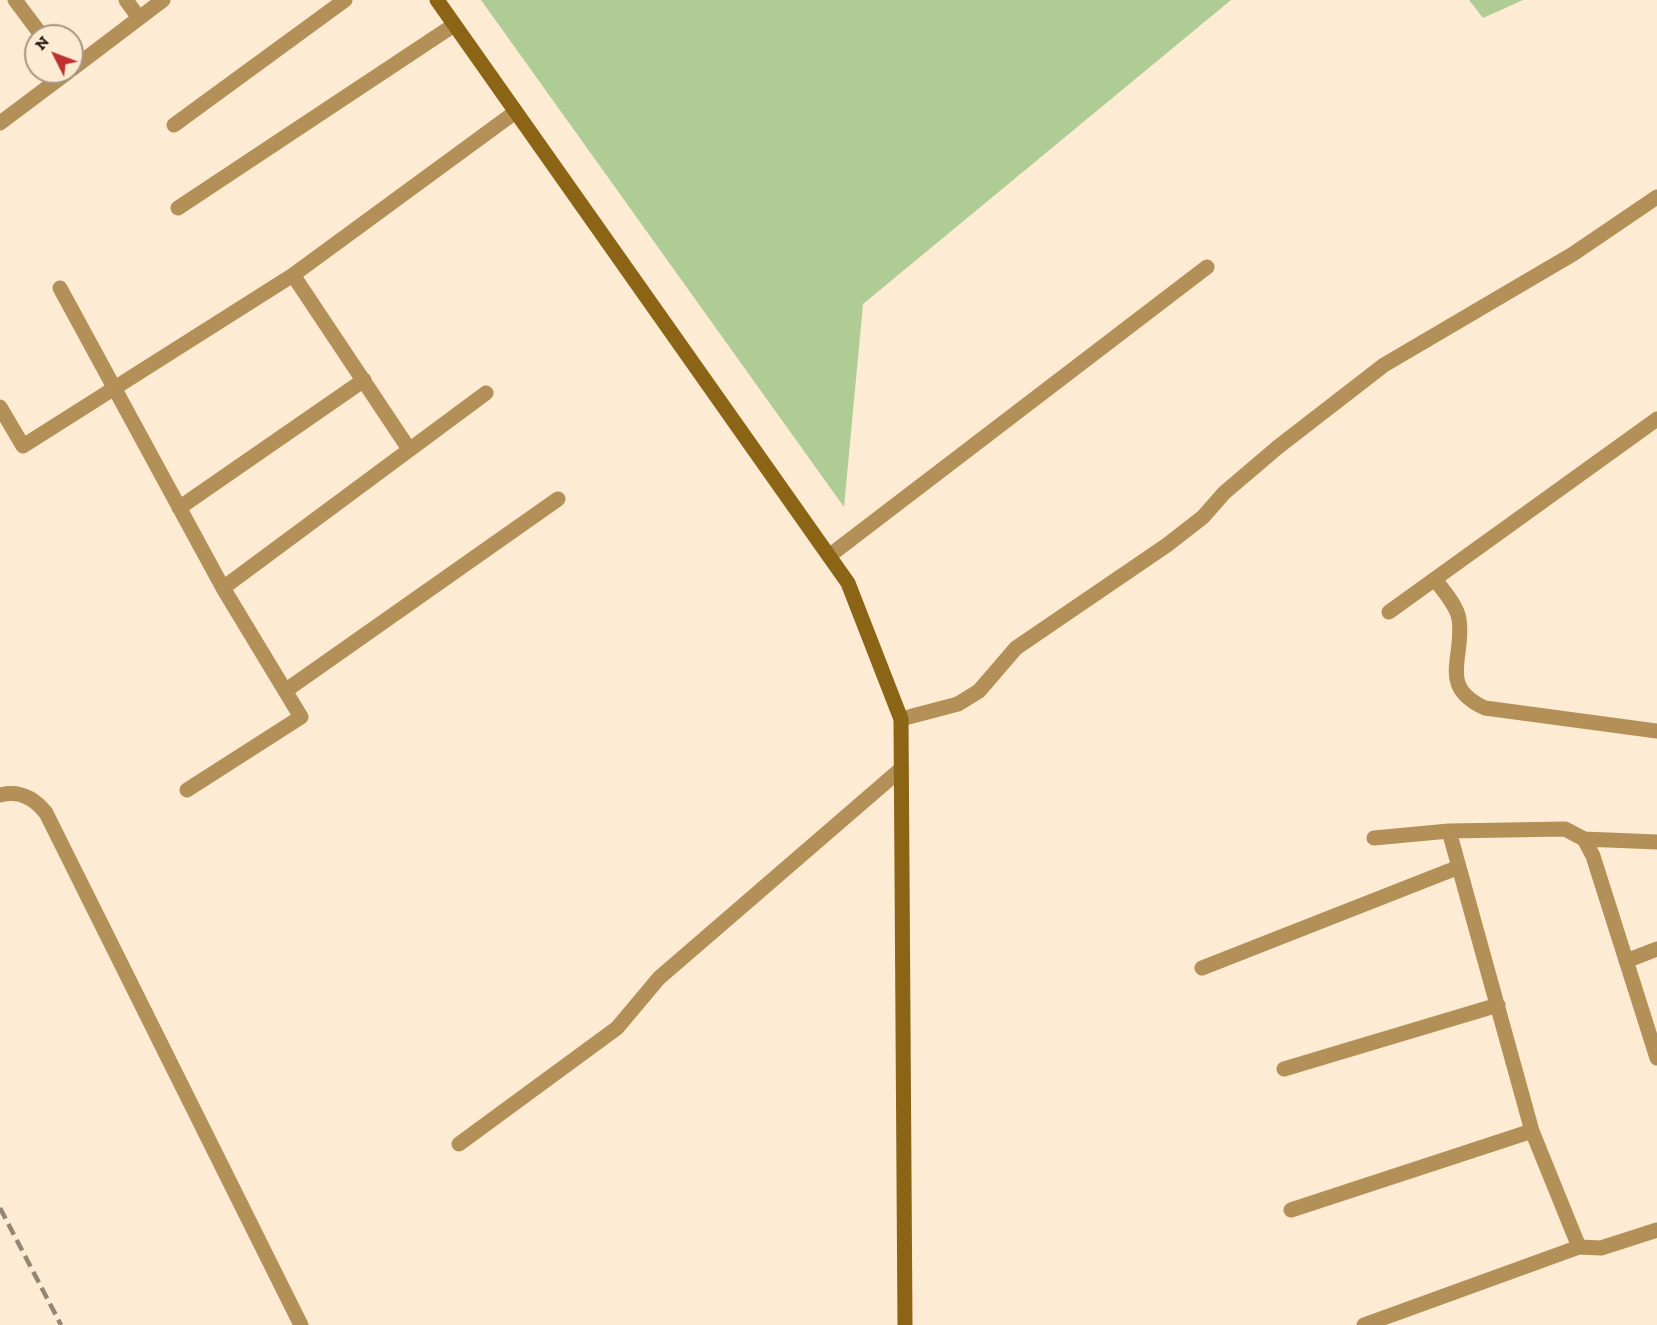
<!DOCTYPE html>
<html>
<head>
<meta charset="utf-8">
<style>
  body { margin:0 }
  #map { position:relative; width:1657px; height:1325px; overflow:hidden; background:#fdebd3; font-family:"Zilla Slab",serif }
  canvas { display:block }
  .north { position:absolute; left:24px; top:24px; width:60px; height:60px; box-sizing:border-box; background:#fdebd3; border:2px solid #a49683; border-radius:50%; rotate:312deg; font-size:16px; font-weight:700; line-height:24px; text-align:center; color:#1f170c }
  .north::after { content:''; display:block; margin:auto; width:21px; height:27px; background:#c1322f; clip-path:polygon(50% 0,100% 100%,50% 72%,0 100%) }
</style>
</head>
<body>
<div id="map">
<canvas width="1657" height="1325"></canvas>
<div class="north">N</div>
</div>
<script>
const ctx = document.querySelector('canvas').getContext('2d');
ctx.lineJoin = 'round';
function paint(path, color) { ctx.fillStyle = color; ctx.fill(path, 'evenodd'); }
function strokePath(path, color, width, dash) { ctx.strokeStyle = color; ctx.lineWidth = width; ctx.lineCap = dash ? 'butt' : 'round'; ctx.setLineDash(dash || []); ctx.stroke(path); }
paint(new Path2D(`
  M 481,0 L 1231,0 L 863,304 L 844,507 Z
  M 1469,0 L 1523,0 L 1483,18 Z`), '#afcc94');
strokePath(new Path2D(`
  M 829,556 L 1207,267
  M 0,795 C 20,790 34,798 46,813 L 301,1325`), '#b29058', 15);
strokePath(new Path2D(`
  M 15,0 L 42,36
  M 126,0 L 139,18
  M 72,69 L 163,0
  M 0,123 L 68,72
  M 174,125 L 345,0
  M 178,208 L 454,25
  M 293,275 L 409,449
  M 60,288 L 223,588 L 301,717 L 187,790
  M 0,407 L 23,446 L 293,275 L 514,113
  M 179,508 L 364,380
  M 1435,579 C 1443,591 1457,605 1459,619 C 1465,658 1437,686 1485,708 L 1657,731
  M 223,588 L 486,393
  M 1389,612 L 1657,419
  M 285,691 L 558,499
  M 901,719 L 958,704 L 979,691 L 1016,648 L 1167,545 L 1203,517 L 1224,493 L 1278,447 L 1384,365 L 1573,254 L 1657,197
  M 1449,831 L 1532,1131 L 1579,1247
  M 1374,838 L 1449,831 L 1565,829 L 1584,839 L 1593,856 L 1657,1058
  M 1584,839 L 1657,842
  M 1626,961 L 1657,949
  M 1202,968 L 1459,867
  M 1284,1069 L 1498,1005
  M 459,1144 L 617,1028 L 659,978 L 901,769
  M 1291,1210 L 1532,1131
  M 1364,1325 L 1579,1247 L 1601,1248 L 1657,1230`), '#b29058', 15);
strokePath(new Path2D(`
  M 437,0 L 848,583 L 901,719 L 905,1325`), '#8b6416', 15);
strokePath(new Path2D(`
  M 0,1208 L 61,1325`), '#938674', 4.5, [12, 6]);
</script>
</body>
</html>
